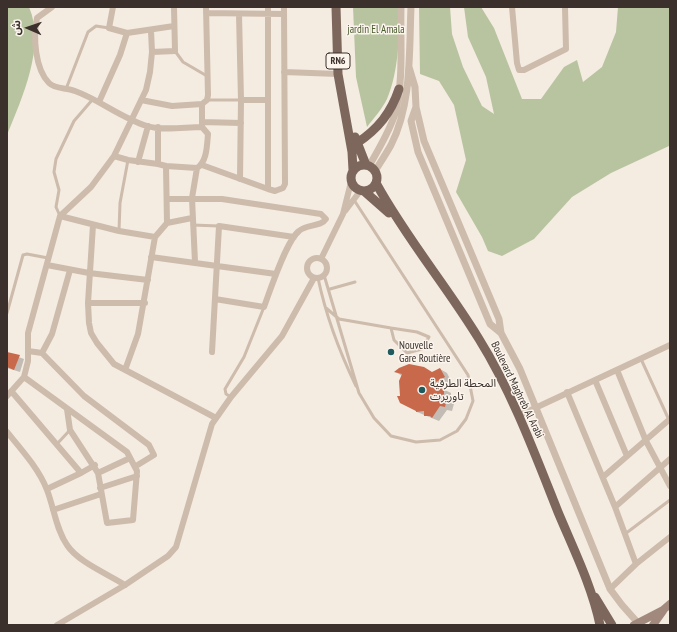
<!DOCTYPE html>
<html>
<head>
<meta charset="utf-8">
<style>
  body { margin:0 }
  #map { position:relative; width:677px; height:632px; overflow:hidden; background:#f4ebe1; font-family:"PT Sans Narrow","Noto Sans Arabic",sans-serif }
  canvas { display:block }
  .frame { position:absolute; inset:0; border:8px solid #3b302b; pointer-events:none }
  .north { position:absolute; left:8px; top:8px; width:40px; height:40px; -webkit-text-stroke:3px #fbf5ee; paint-order:stroke; rotate:272deg; font-size:11px; font-weight:700; line-height:16px; text-align:center; color:#3b302b }
  .north::after { content:''; display:block; margin:auto; width:14px; height:18px; background:#3b302b; clip-path:polygon(50% 0,100% 100%,50% 72%,0 100%) }
</style>
</head>
<body>
<div id="map">
<canvas width="677" height="632"></canvas>
<div class="frame"></div>
<div class="north">ش</div>
</div>
<script>
const ctx = document.querySelector('canvas').getContext('2d');
ctx.lineJoin = 'round';
function paint(path, color) { ctx.fillStyle = color; ctx.fill(path, 'evenodd'); }
function strokePath(path, color, width, dash) { ctx.strokeStyle = color; ctx.lineWidth = width; ctx.lineCap = dash ? 'butt' : 'round'; ctx.setLineDash(dash || []); ctx.stroke(path); }
function write(font, color, halo, rows, align = 'center') {
  ctx.font = font + ' "PT Sans Narrow","Noto Sans Arabic",sans-serif'; ctx.lineWidth = 3; ctx.setLineDash([]); ctx.textBaseline = 'middle'; ctx.strokeStyle = halo; ctx.fillStyle = color; for (const [text, x, y, turn = 0] of rows) {
    ctx.save(); ctx.translate(x, y); ctx.rotate((+turn || 0) * Math.PI / 180); ctx.textAlign = isNaN(turn) ? turn : align; if (halo) ctx.strokeText(text, 0, 0); ctx.fillText(text, 0, 0); ctx.restore();
  }
}
paint(new Path2D(`
  M 7,7 L 29,7 C 46,46 22,98 7,135 Z
  M 353,7 L 400,7 C 399,37 399,71 387,99 C 382,109 374,118 367,127 L 356,77 Z
  M 419,7 L 450,7 L 452,34 L 463,67 L 482,106 L 494,114 L 486,77 L 468,37 L 464,7 L 481,7 L 494,28 L 522,99 L 541,99 L 564,67 L 577,60 L 583,82 L 602,67 L 616,32 L 618,7 L 670,7 L 669,146 L 611,173 L 572,197 L 534,239 L 502,256 L 488,251 L 482,237 L 456,192 L 466,160 L 454,105 L 439,81 L 420,74 Z`), '#b8c4a0');
paint(new Path2D(`
  M 7,353 L 24,359 L 20,372 L 7,368 Z
  M 440,369 L 447,373 L 451,381 L 443,386 L 443,389 L 451,393 L 451,398 L 455,400 L 452,411 L 447,410 L 439,421 L 417,412 L 401,396 L 402,376 L 396,372 L 432,373 Z`), '#0003');
paint(new Path2D(`
  M 7,352 L 20,355 L 14,370 L 7,367 Z
  M 409,364 L 424,367 L 432,372 L 440,368 L 445,377 L 436,382 L 438,388 L 444,388 L 444,395 L 448,395 L 445,407 L 440,406 L 432,418 L 430,416 L 424,416 L 424,411 L 416,412 L 416,411 L 400,403 L 397,396 L 400,396 L 399,381 L 402,374 L 394,372 L 399,368 Z`), '#c8694b');
strokePath(new Path2D(`
  M 175,51 L 183,62 L 207,76
  M 66,89 L 88,32 L 96,26 L 109,28
  M 207,100 L 241,100
  M 60,216 L 56,207 L 59,190 L 54,172 L 56,159 L 74,121 L 93,99
  M 192,225 L 219,226
  M 119,231 L 120,203 L 128,160
  M 324,275 L 359,393 L 374,418 L 391,436 L 416,442 L 440,440 L 457,431 L 466,419 L 473,401 L 468,375 L 354,200
  M 318,278 C 326,316 339,351 356,386
  M 330,289 L 355,282
  M 326,308 L 339,319 L 391,328
  M 7,313 L 23,255 L 27,254 L 48,258
  M 391,328 L 417,332 L 429,337 L 422,349 L 407,353 L 394,340 Z
  M 641,359 L 669,420
  M 231,397 L 226,394 L 225,389 L 244,357 L 264,307
  M 56,445 L 70,430
  M 625,534 L 670,500`), '#cdbbac', 3);
strokePath(new Path2D(`
  M 52,7 L 37,18 C 33,37 35,69 49,83 C 56,90 66,87 75,91 C 100,100 121,118 147,126 C 163,131 185,127 202,127
  M 113,7 L 109,28 L 127,33
  M 268,7 L 268,189
  M 512,7 L 517,63 L 519,70 L 524,70 L 566,49 L 565,7
  M 206,13 L 284,14
  M 239,14 L 241,100 L 240,179
  M 152,52 L 175,51 L 174,7
  M 284,72 L 338,74
  M 141,100 L 172,106 L 202,104
  M 241,100 L 268,100
  M 99,102 L 120,55 L 127,33 L 174,26
  M 202,122 L 241,123
  M 158,127 L 158,164 L 166,166 L 167,223
  M 114,156 L 128,160 L 158,164
  M 138,162 L 148,126
  M 202,165 L 268,189 L 275,191 L 283,188 L 285,184 L 284,7
  M 166,166 L 197,168
  M 168,199 L 222,199 L 321,214 L 326,219 C 321,227 306,224 299,231 C 286,241 270,291 264,307 L 215,299
  M 345,211 L 361,190
  M 60,216 L 119,231 L 155,237
  M 93,225 L 88,303 L 89,323 L 91,333 L 97,343 L 114,364 L 216,418
  M 151,257 L 276,274
  M307 268a10 10 0 1 1 20 0a10 10 0 1 1-20 0Z
  M 321,259 L 343,214 L 351,182
  M 195,262 L 192,198 L 197,168 C 207,162 207,145 208,134 L 202,127 L 202,104 L 207,100 L 208,95 L 206,7
  M 47,265 L 89,273 L 148,280
  M 88,303 L 145,303
  M 28,351 L 42,353 L 84,396 L 149,445 L 154,455 L 136,466
  M 212,352 L 219,226 L 294,237
  M 42,353 L 52,334 L 70,270
  M 125,370 L 138,334 L 155,237 L 167,223 L 192,218
  M 617,370 L 646,441 L 670,486
  M 24,377 L 127,452 L 137,471 L 133,520 L 107,523 L 98,473 L 70,430 L 67,409
  M 595,380 L 627,456
  M 12,392 L 81,473
  M 567,392 L 615,507 L 636,564
  M 7,396 L 24,377 L 28,361 L 28,333 L 60,216 L 91,187 L 114,156 L 146,90 L 150,72 L 152,52 L 151,31
  M 518,416 L 670,345
  M 7,432 C 21,449 39,469 47,490 C 54,508 56,529 67,545 C 78,562 108,574 125,585
  M 98,473 L 130,458
  M 603,477 L 670,419
  M 100,488 L 137,476
  M 47,489 L 81,473 L 95,465
  M 615,507 L 670,459
  M 53,510 L 101,494
  M 610,589 L 636,564 L 670,537
  M 57,625 L 125,585 L 168,556 L 176,547 L 212,424 L 231,397 L 282,336 L 314,278`), '#cdbbac', 6);
strokePath(new Path2D(`
  M 409,67 L 415,87 L 416,107 L 424,141 L 499,319 L 501,333 L 520,369 L 610,589 L 622,605 L 638,623
  M 416,107 L 411,121 L 418,152 L 490,324 L 501,333
  M 369,166 C 379,149 389,132 395,114 C 404,80 400,42 401,7
  M 375,171 C 380,163 386,154 391,145 C 412,104 409,52 411,7`), '#cdbbac', 7);
strokePath(new Path2D(`
  M 634,625 L 663,610 L 670,604
  M 653,625 L 663,611`), '#a18a7d', 8);
strokePath(new Path2D(`
  M 336,7 L 338,74 L 352,152 L 353,170
  M 355,137 L 366,165
  M 357,143 C 378,129 391,113 399,89
  M351 178a13 13 0 1 1 26 0a13 13 0 1 1-26 0Z
  M 376,183 C 406,238 446,285 479,339 C 512,392 535,454 558,512 C 573,548 592,586 600,625
  M 364,191 L 389,213
  M 595,597 L 612,625`), '#7d675c', 9);
for (const [x, y, r, color] of [
  [391,352,4,"#1f5a5e"],
  [422,390,4,"#1f5a5e"]
]) { const dot = new Path2D(); dot.arc(x, y, r, 0, 2 * Math.PI); ctx.fillStyle = color; ctx.fill(dot); strokePath(dot, '#fbf5ee', 1.5); }
for (const [x, y, w] of [
  [338,61,24]
]) { const box = new Path2D(); box.roundRect(x - w / 2, y - 8, w, 16, 3); ctx.fillStyle = '#fbf5ee'; ctx.fill(box); strokePath(box, '#3b302b', 1); }
write('bold 10px', '#3b302b', null, [
  ["RN6",338,61]
]);
write('11px', '#4a5a2e', '#fbf5ee', [
  ["jardin El Amala",376,30]
]);
write('11px', '#3b302b', '#fbf5ee', [
  ["Nouvelle",399,346],
  ["Gare Routière",399,359],
  ["المحطة الطرقية",430,384],
  ["تاوريرت",430,397]
], 'left');
write('11px', '#3b302b', '#fbf5ee', [
  ["Boulevard Maghreb Al Arabi",517,390,64]
]);
</script>
</body>
</html>
